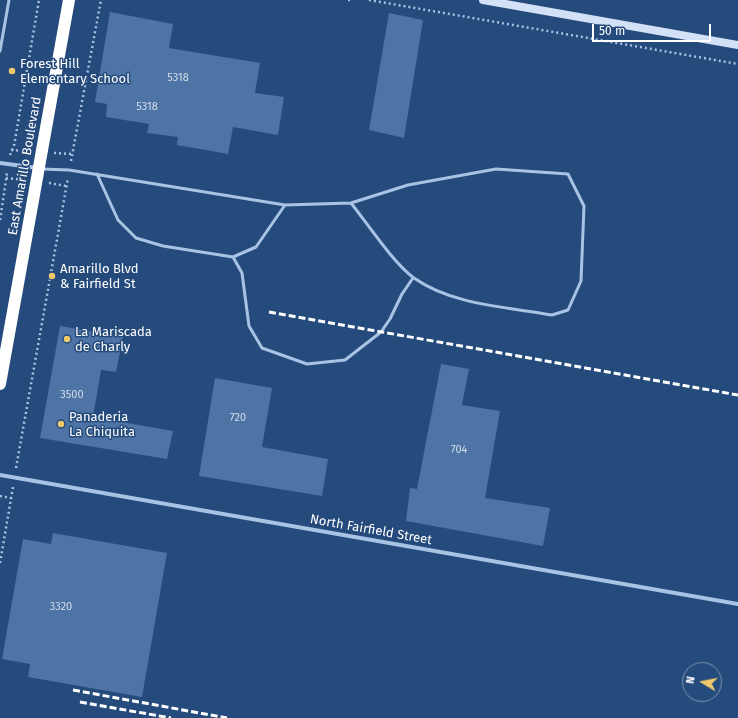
<!DOCTYPE html>
<html>
<head>
<meta charset="utf-8">
<style>
  body { margin:0 }
  #map { position:relative; width:738px; height:718px; overflow:hidden; background:#254a7c; font-family:"Fira Sans",sans-serif }
  canvas { display:block }
  .north { position:absolute; left:682px; top:662px; width:40px; height:40px; box-sizing:border-box; background:#254a7c; border:1px solid #7c92b0; border-radius:50%; rotate:280deg; font-size:11px; font-weight:700; line-height:16px; text-align:center; color:#fff }
  .north::after { content:''; display:block; margin:auto; width:14px; height:18px; background:#eeca6d; clip-path:polygon(50% 0,100% 100%,50% 72%,0 100%) }
  .scale { position:absolute; left:592px; top:24px; width:119px; height:18px; box-sizing:border-box; border:2px solid #fff; border-top:0; padding-left:5px; font-size:12px; line-height:14px; white-space:nowrap; color:#fff; -webkit-text-stroke:3px #254a7c; paint-order:stroke }
</style>
</head>
<body>
<div id="map">
<canvas width="738" height="718"></canvas>
<div class="north">N</div>
<div class="scale">50 m</div>
</div>
<script>
const ctx = document.querySelector('canvas').getContext('2d');
ctx.lineJoin = 'round';
function paint(path, color) { ctx.fillStyle = color; ctx.fill(path, 'evenodd'); }
function strokePath(path, color, width, dash) { ctx.strokeStyle = color; ctx.lineWidth = width; ctx.lineCap = dash ? 'butt' : 'round'; ctx.setLineDash(dash || []); ctx.stroke(path); }
function write(font, color, halo, rows, align = 'center') {
  ctx.font = font + ' "Fira Sans",sans-serif'; ctx.lineWidth = 3; ctx.setLineDash([]); ctx.textBaseline = 'middle'; ctx.strokeStyle = halo; ctx.fillStyle = color; for (const [text, x, y, turn = 0] of rows) {
    ctx.save(); ctx.translate(x, y); ctx.rotate((+turn || 0) * Math.PI / 180); ctx.textAlign = isNaN(turn) ? turn : align; if (halo) ctx.strokeText(text, 0, 0); ctx.fillText(text, 0, 0); ctx.restore();
  }
}
paint(new Path2D(`
  M 110,12 L 173,24 L 169,48 L 260,63 L 255,93 L 284,97 L 278,135 L 233,127 L 228,154 L 177,145 L 178,137 L 147,133 L 149,124 L 106,117 L 107,104 L 95,102 Z
  M 389,13 L 423,20 L 404,138 L 369,130 Z
  M 60,326 L 123,337 L 116,372 L 101,370 L 93,417 L 173,431 L 167,459 L 40,438 Z
  M 441,364 L 469,369 L 462,405 L 500,411 L 485,498 L 550,508 L 543,546 L 406,521 L 410,488 L 417,489 Z
  M 215,378 L 272,388 L 262,447 L 328,459 L 322,496 L 199,476 Z
  M 53,533 L 167,553 L 142,697 L 28,677 L 30,664 L 2,659 L 23,539 L 51,544 Z`), '#4d74a5');
strokePath(new Path2D(`
  M 348,0 L 351,0
  M 369,0 L 738,64
  M 11,150 L 29,151
  M 54,153 L 72,154
  M 10,155 L 14,146 L 39,0
  M 71,161 L 101,0
  M 6,178 L 24,180
  M 49,183 L 66,186
  M 0,220 L 7,173
  M 16,468 L 68,178
  M 0,496 L 11,498
  M 0,563 L 13,487`), '#a9c3e5', 2.5, [2, 3]);
strokePath(new Path2D(`
  M 0,51 L 9,0
  M 42,169 L 69,170 L 285,205 L 351,203 L 408,185 L 496,169 L 568,174 L 584,206 L 581,281 L 568,310 L 552,315 C 507,307 452,305 414,278 C 394,264 367,223 351,203
  M 97,174 L 118,220 L 136,238 L 163,246 L 233,257 L 256,247 L 285,205
  M 233,257 L 242,273 L 249,326 L 262,348 L 307,364 L 345,360 L 381,332 L 390,319 L 402,294 L 413,278`), '#a9c3e5', 3);
strokePath(new Path2D(`
  M 0,163 L 38,168
  M 0,475 L 738,604`), '#a9c3e5', 4);
strokePath(new Path2D(`
  M 483,0 L 738,45`), '#d2e1f5', 8);
strokePath(new Path2D(`
  M 0,384 L 69,0`), '#fff', 12);
strokePath(new Path2D(`
  M 269,312 L 738,395
  M 73,690 L 227,718
  M 80,702 L 171,718`), '#fff', 3, [7, 3]);
for (const [x, y, r, color] of [
  [12,71,4,"#eeca6d"],
  [52,276,4,"#eeca6d"],
  [67,339,4,"#eeca6d"],
  [61,424,4,"#eeca6d"]
]) { const dot = new Path2D(); dot.arc(x, y, r, 0, 2 * Math.PI); ctx.fillStyle = color; ctx.fill(dot); strokePath(dot, '#254a7c', 1.5); }
write('11px', '#d2dce8', null, [
  ["5318",178,78],
  ["5318",147,107],
  ["3500",72,395],
  ["720",238,418],
  ["704",459,450],
  ["3320",61,607]
]);
write('13px', '#fff', '#254a7c', [
  ["Forest Hill",20,64],
  ["Elementary School",20,79],
  ["Amarillo Blvd",60,269],
  ["& Fairfield St",60,284],
  ["La Mariscada",75,332],
  ["de Charly",75,347],
  ["Panaderia",69,417],
  ["La Chiquita",69,432]
], 'left');
write('13px', '#fff', '#254a7c', [
  ["East Amarillo Boulevard",25,166,-80],
  ["North Fairfield Street",371,530,10]
]);
</script>
</body>
</html>
